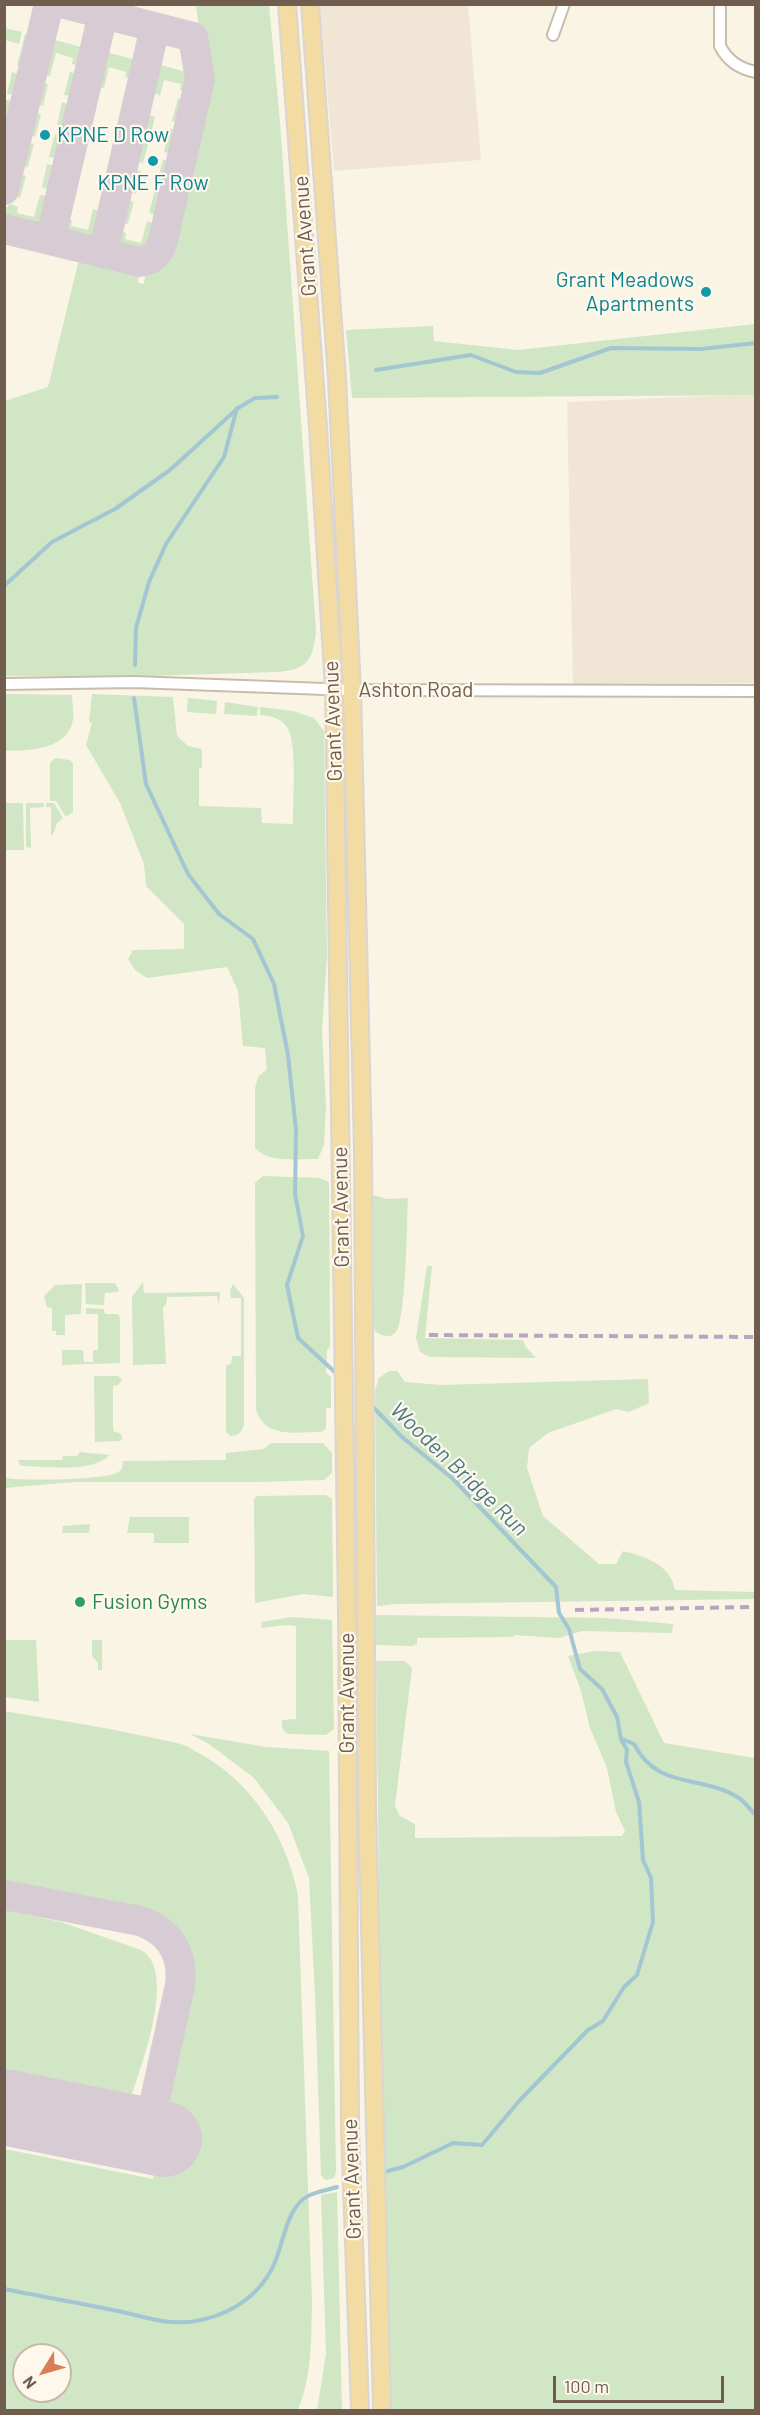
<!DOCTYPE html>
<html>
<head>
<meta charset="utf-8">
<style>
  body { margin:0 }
  #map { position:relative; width:760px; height:2415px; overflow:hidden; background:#faf4e5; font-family:Barlow,sans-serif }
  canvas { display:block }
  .frame { position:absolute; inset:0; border:6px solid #705d4d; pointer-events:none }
  .north { position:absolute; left:12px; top:2343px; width:60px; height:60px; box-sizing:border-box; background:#fdf8eb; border:2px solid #c5baac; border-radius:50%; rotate:233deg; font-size:16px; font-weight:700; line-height:24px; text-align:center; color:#705d4d }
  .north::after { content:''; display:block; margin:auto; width:21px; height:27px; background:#d77f57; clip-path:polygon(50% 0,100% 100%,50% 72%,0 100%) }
  .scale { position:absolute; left:553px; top:2376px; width:171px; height:27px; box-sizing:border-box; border:3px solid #705d4d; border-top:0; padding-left:8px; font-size:18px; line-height:21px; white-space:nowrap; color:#705d4d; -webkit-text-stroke:4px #fdf8eb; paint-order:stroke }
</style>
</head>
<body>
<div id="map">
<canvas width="760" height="2415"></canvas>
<div class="frame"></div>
<div class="north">N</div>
<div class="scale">100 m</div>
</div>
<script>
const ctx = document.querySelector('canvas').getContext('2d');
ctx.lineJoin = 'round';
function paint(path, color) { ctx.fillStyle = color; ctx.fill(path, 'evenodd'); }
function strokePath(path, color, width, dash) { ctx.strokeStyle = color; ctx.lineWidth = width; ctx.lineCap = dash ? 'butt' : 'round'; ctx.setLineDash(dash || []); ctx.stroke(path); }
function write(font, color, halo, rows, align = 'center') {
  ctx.font = font + ' Barlow,sans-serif'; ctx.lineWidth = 4.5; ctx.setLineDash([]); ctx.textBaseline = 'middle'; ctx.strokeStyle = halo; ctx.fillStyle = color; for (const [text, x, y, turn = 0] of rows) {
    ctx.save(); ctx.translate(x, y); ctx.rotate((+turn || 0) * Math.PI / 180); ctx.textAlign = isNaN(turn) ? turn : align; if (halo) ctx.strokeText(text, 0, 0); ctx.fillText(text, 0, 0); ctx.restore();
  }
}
paint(new Path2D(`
  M 335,4 L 468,5 L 481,160 L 334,171 L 320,6 Z
  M 755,394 L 755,683 L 573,684 L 567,402 Z`), '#f1e6d5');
paint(new Path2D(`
  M 196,5 L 269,5 L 280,122 L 316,632 C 313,660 307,669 279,672 L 145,676 L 5,676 L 5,401 L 48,387 L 80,255 L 139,269 L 138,283 L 144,284 L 146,269 L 157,264 L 165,255 L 201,110 L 205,80 Z
  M 5,28 L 22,32 L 19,44 L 5,40 Z
  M 25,34 C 35,43 32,54 26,65 L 17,66 Z
  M 51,39 L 85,48 C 88,54 85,62 80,66 L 72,64 L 73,58 L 56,53 L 50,76 L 44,75 L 40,69 L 46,43 Z
  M 106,52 L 140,61 L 138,76 L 134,79 L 125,77 L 126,72 L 109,67 L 104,88 L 96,86 L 94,79 L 101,54 Z
  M 157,64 L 190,73 L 191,90 L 180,90 L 181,84 L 164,80 L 160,96 L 149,90 L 154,67 Z
  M 12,72 L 21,75 L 24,80 L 19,95 L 7,94 Z
  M 70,72 L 77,74 L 80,78 L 77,92 L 72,96 L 64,95 Z
  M 42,82 L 48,84 L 43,106 L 33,103 L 32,99 L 35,87 Z
  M 178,98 L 185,100 L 188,105 L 184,120 L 181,122 L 172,121 Z
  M 6,100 L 12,101 L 16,106 L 15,117 L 10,124 L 5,123 Z
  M 62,102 L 70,105 L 73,109 L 70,122 L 63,128 L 57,126 Z
  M 33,112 L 41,114 L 35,137 L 25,132 L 28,115 Z
  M 143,113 L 155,117 L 151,133 L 140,127 Z
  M 170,128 L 179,132 C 182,139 180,150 173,154 L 164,152 Z
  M 55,134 L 61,135 L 65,140 L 62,152 L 57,158 L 49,157 Z
  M 140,139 L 149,141 L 143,163 L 135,161 C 131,154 134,143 140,139 Z
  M 25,142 L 34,144 L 28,167 L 21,165 L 18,161 L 22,145 Z
  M 163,159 L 173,166 L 169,182 L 165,184 L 157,182 Z
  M 47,164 L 55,166 L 58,172 L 53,186 L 48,189 L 42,187 Z
  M 131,169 L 141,171 L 136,194 L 125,187 Z
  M 18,174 L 26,176 L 20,198 L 14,196 L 10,190 L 14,176 Z
  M 155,190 L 166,196 L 163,211 L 158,215 L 149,213 Z
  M 40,195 L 47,196 L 50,201 L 46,220 L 43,226 C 32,232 13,228 5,219 L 6,208 L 10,204 L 18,207 L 17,213 L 34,217 Z
  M 127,200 L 134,202 L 128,224 L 120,222 L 118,219 L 121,204 Z
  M 93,209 L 102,212 C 104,218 103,221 101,226 C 96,248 73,246 60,233 L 58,223 L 65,217 L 72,220 L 71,226 L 88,230 Z
  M 147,221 L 156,224 L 158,228 L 154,245 L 150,253 L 141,256 L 116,249 C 112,243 111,236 117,230 L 126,233 L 125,239 L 141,243 Z
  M 755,324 L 755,395 L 352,398 L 346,330 L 433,326 L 434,341 L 518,350 Z
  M 5,694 L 72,695 C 72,703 75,716 72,724 C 63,751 28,750 5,751 Z
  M 92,694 L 173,697 L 177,736 L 188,746 L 202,749 L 202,768 L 199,768 L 199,806 L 261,808 L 262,823 L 293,824 C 293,804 297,744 288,729 C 282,718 272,716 260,715 L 260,707 L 293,711 L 314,718 L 324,731 L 327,957 L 322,1031 L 326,1107 L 324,1145 L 318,1159 C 299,1158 268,1164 255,1148 L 255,1088 L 258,1077 L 267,1069 L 265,1048 L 243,1046 L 238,991 L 227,967 L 147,978 L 135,970 L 128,959 L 133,950 L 184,949 L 184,924 L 146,886 L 144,864 L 120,803 L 86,745 L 92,723 L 89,722 Z
  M 188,698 L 217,701 L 216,714 L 187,712 Z
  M 225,702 L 258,707 L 257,716 L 224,714 Z
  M 55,758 L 70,760 L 73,763 L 73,812 L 66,817 L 56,801 L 50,801 L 50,763 Z
  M 4,803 L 23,803 L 24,850 L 5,850 Z
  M 26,803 L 44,803 L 44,807 L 30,808 L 31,848 L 26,847 Z
  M 46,803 L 54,803 L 63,818 L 57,823 L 53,835 L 51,836 L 51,807 L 46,807 Z
  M 263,1176 L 320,1178 L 329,1182 L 330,1347 L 327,1350 L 326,1373 L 331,1377 L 331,1408 L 326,1408 L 326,1429 L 321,1432 C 296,1432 264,1439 256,1409 L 255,1183 Z
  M 373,1195 L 387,1199 L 408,1198 C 407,1219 406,1321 396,1332 C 390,1339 382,1336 375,1331 L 374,1324 Z
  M 427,1266 L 432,1266 L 425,1338 L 523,1340 L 526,1347 L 536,1358 L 430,1357 L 420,1352 L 416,1338 Z
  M 143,1282 L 144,1293 L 220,1292 L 219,1305 L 217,1296 L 167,1297 L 166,1305 L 163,1307 L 166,1364 L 133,1365 L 132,1297 Z
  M 85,1283 L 115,1283 L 119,1290 L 118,1292 L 105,1293 L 104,1305 L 86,1304 Z
  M 82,1284 L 81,1314 L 65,1315 L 65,1335 L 56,1335 L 56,1331 L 52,1331 L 52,1308 L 47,1307 L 44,1296 L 55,1285 Z
  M 233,1284 L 244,1298 L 244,1425 C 242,1432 238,1436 230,1436 L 226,1431 L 226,1365 L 231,1364 L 232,1356 L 241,1356 L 241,1298 L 231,1298 L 230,1290 Z
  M 86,1308 L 104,1309 L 105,1314 L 118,1314 L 120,1318 L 120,1363 L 62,1365 L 62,1350 L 83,1350 L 84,1362 L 93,1362 L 93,1350 L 98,1350 L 98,1314 L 86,1314 Z
  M 389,1371 L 397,1371 L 405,1382 L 441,1385 L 648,1379 L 649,1403 L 629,1412 L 616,1409 L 548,1433 L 529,1448 L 527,1468 L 543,1516 L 599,1564 L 616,1564 L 623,1551 C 646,1557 670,1564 675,1590 L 755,1592 L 755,1599 L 396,1604 L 377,1606 L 375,1390 L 379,1378 Z
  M 94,1376 L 118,1376 L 122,1380 L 118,1385 L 113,1386 L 113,1431 L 121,1434 L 122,1439 L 120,1441 L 95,1442 Z
  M 272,1443 L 323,1443 L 332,1453 L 332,1473 L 324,1480 L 257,1482 L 74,1482 L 5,1488 L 5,1478 C 22,1481 103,1480 117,1473 C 122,1470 123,1467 123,1461 L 226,1460 L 226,1453 L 263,1449 Z
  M 80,1452 L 110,1455 C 89,1474 48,1466 21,1466 L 18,1460 L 62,1460 L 63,1456 L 77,1456 Z
  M 326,1495 L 332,1499 L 333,1597 L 303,1594 L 255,1603 L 254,1500 L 256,1496 Z
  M 130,1517 L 189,1517 L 189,1543 L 154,1543 L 154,1533 L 127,1533 Z
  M 90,1524 L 89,1533 L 62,1533 L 63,1526 Z
  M 376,1615 L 606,1618 L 673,1624 L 672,1633 L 582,1631 L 559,1638 L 514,1635 L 514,1637 L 417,1638 L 417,1644 L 412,1646 L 376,1645 Z
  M 292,1617 L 332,1620 L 334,1729 L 326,1735 L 290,1734 C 282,1732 282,1728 282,1720 L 296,1719 L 296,1626 L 285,1625 L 262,1628 L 261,1622 Z
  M 4,1637 L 5,1640 L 36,1640 L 39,1702 L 5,1697 Z
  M 92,1640 L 102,1640 L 102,1670 L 98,1670 L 98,1663 L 92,1656 Z
  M 595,1651 L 620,1652 L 664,1743 L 755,1758 L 755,2410 L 390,2410 L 383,2180 L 376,1661 L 405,1661 L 412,1668 L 395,1806 L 400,1816 L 415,1824 L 415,1838 L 622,1836 L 625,1831 L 616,1812 L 607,1768 L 590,1728 L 581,1691 L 568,1656 Z
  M 4,1711 C 51,1719 98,1726 144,1736 C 157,1739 171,1741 184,1745 C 191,1748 198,1753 204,1756 C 255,1786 287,1839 298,1896 L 312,2304 C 311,2341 312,2375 298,2410 L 5,2410 L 5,2149 L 153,2179 L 192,1989 C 194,1948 180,1924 141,1911 L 5,1883 ZM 24,2355 L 60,2355 L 60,2391 L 24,2391 Z
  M 190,1734 L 266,1747 L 329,1751 L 336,2171 L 334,2178 L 325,2180 L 321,2175 L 315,1995 L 309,1878 L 288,1823 L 254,1778 L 209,1744 Z
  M 5,1910 L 61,1922 L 141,1950 C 177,1970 142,2064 132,2094 L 5,2069 Z
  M 337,2192 L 342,2410 L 317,2410 L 326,2354 L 321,2195 Z`), '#d0e6c5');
strokePath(new Path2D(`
  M 376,370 L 471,355 L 516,372 L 540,373 L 611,348 L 701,349 L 756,343
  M 4,586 L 52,542 L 115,509 L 170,470 L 238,408 L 255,398 L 277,397
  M 135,665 L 136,628 L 149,582 L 166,544 L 224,457 L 237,408
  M 134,698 L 146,784 L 188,874 L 219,914 L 253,939 L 274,984 L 288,1055 L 296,1130 L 295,1194 L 303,1236 L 287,1285 L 298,1338 L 338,1375
  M 370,1404 L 402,1437 L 453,1479 L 556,1587 L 559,1613 L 569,1629 L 580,1669 L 602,1689 L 617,1717 L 621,1739 L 627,1750 L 626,1762 L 639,1802 L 643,1860 L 651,1878 L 653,1922 L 637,1975 L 624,1987 L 603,2021 L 588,2030 L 520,2100 L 482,2145 L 453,2143 L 403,2167 L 388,2171
  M 622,1739 L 634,1744 C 658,1791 702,1774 739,1798 C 745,1802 750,1810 756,1815
  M 4,2289 C 39,2296 74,2302 108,2309 C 126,2312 144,2318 162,2321 C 208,2328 257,2305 275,2262 C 284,2241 287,2205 310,2195 C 319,2191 328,2190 337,2187`), '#a3c6d2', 4);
strokePath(new Path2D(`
  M 4,190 L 49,4
  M 4,229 L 140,262 C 154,260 159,253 163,240 L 200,79 L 193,37 L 65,4
  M 50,240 L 103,14
  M 103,253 L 155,27
  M 4,1895 L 140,1921 C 169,1931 184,1953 180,1985 L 147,2136`), '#d8ccd4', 30);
strokePath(new Path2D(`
  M 4,2107 L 164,2139`), '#d8ccd4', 76);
const minor = new Path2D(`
  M 720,4 L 720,46 C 727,60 740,69 756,72
  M 553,35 L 564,4
  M 4,684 L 134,682 L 352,690 L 756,691`);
const primary = new Path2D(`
  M 287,4 L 318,427 L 334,689 L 347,1611 L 350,2130 L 360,2410
  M 310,4 L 337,378 L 352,690 L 363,1150 L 367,1805 L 382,2410`);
strokePath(minor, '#cabcad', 14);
strokePath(primary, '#dad5d1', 20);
strokePath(minor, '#fff', 10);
strokePath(primary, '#f2dca4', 16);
strokePath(new Path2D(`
  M 429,1335 L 756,1337
  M 575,1610 L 756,1607`), '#b7a5c2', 4, [9, 6]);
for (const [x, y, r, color] of [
  [45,135,6,"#0f9aa8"],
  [153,161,6,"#0f9aa8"],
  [706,292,6,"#0f9aa8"],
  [80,1602,6,"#2e9e5b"]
]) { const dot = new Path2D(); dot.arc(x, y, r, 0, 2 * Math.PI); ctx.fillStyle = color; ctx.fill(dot); strokePath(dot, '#fdf8eb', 2); }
write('21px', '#0d838f', '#fdf8eb', [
  ["KPNE D Row",57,135],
  ["KPNE F Row",153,183,"center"],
  ["Grant Meadows",694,280,"right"],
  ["Apartments",694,304,"right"]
], 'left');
write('21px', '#705d4d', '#fdf8eb', [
  ["Grant Avenue",305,236,-94],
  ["Ashton Road",416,690],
  ["Grant Avenue",333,721,-92],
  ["Grant Avenue",341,1207,-91],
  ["Grant Avenue",347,1693,-90],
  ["Grant Avenue",352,2179,-92]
]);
write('21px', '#27864d', '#fdf8eb', [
  ["Fusion Gyms",92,1602]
], 'left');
write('italic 22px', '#4c7888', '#fdf8eb', [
  ["Wooden Bridge Run",459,1469,44]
]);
</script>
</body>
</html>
